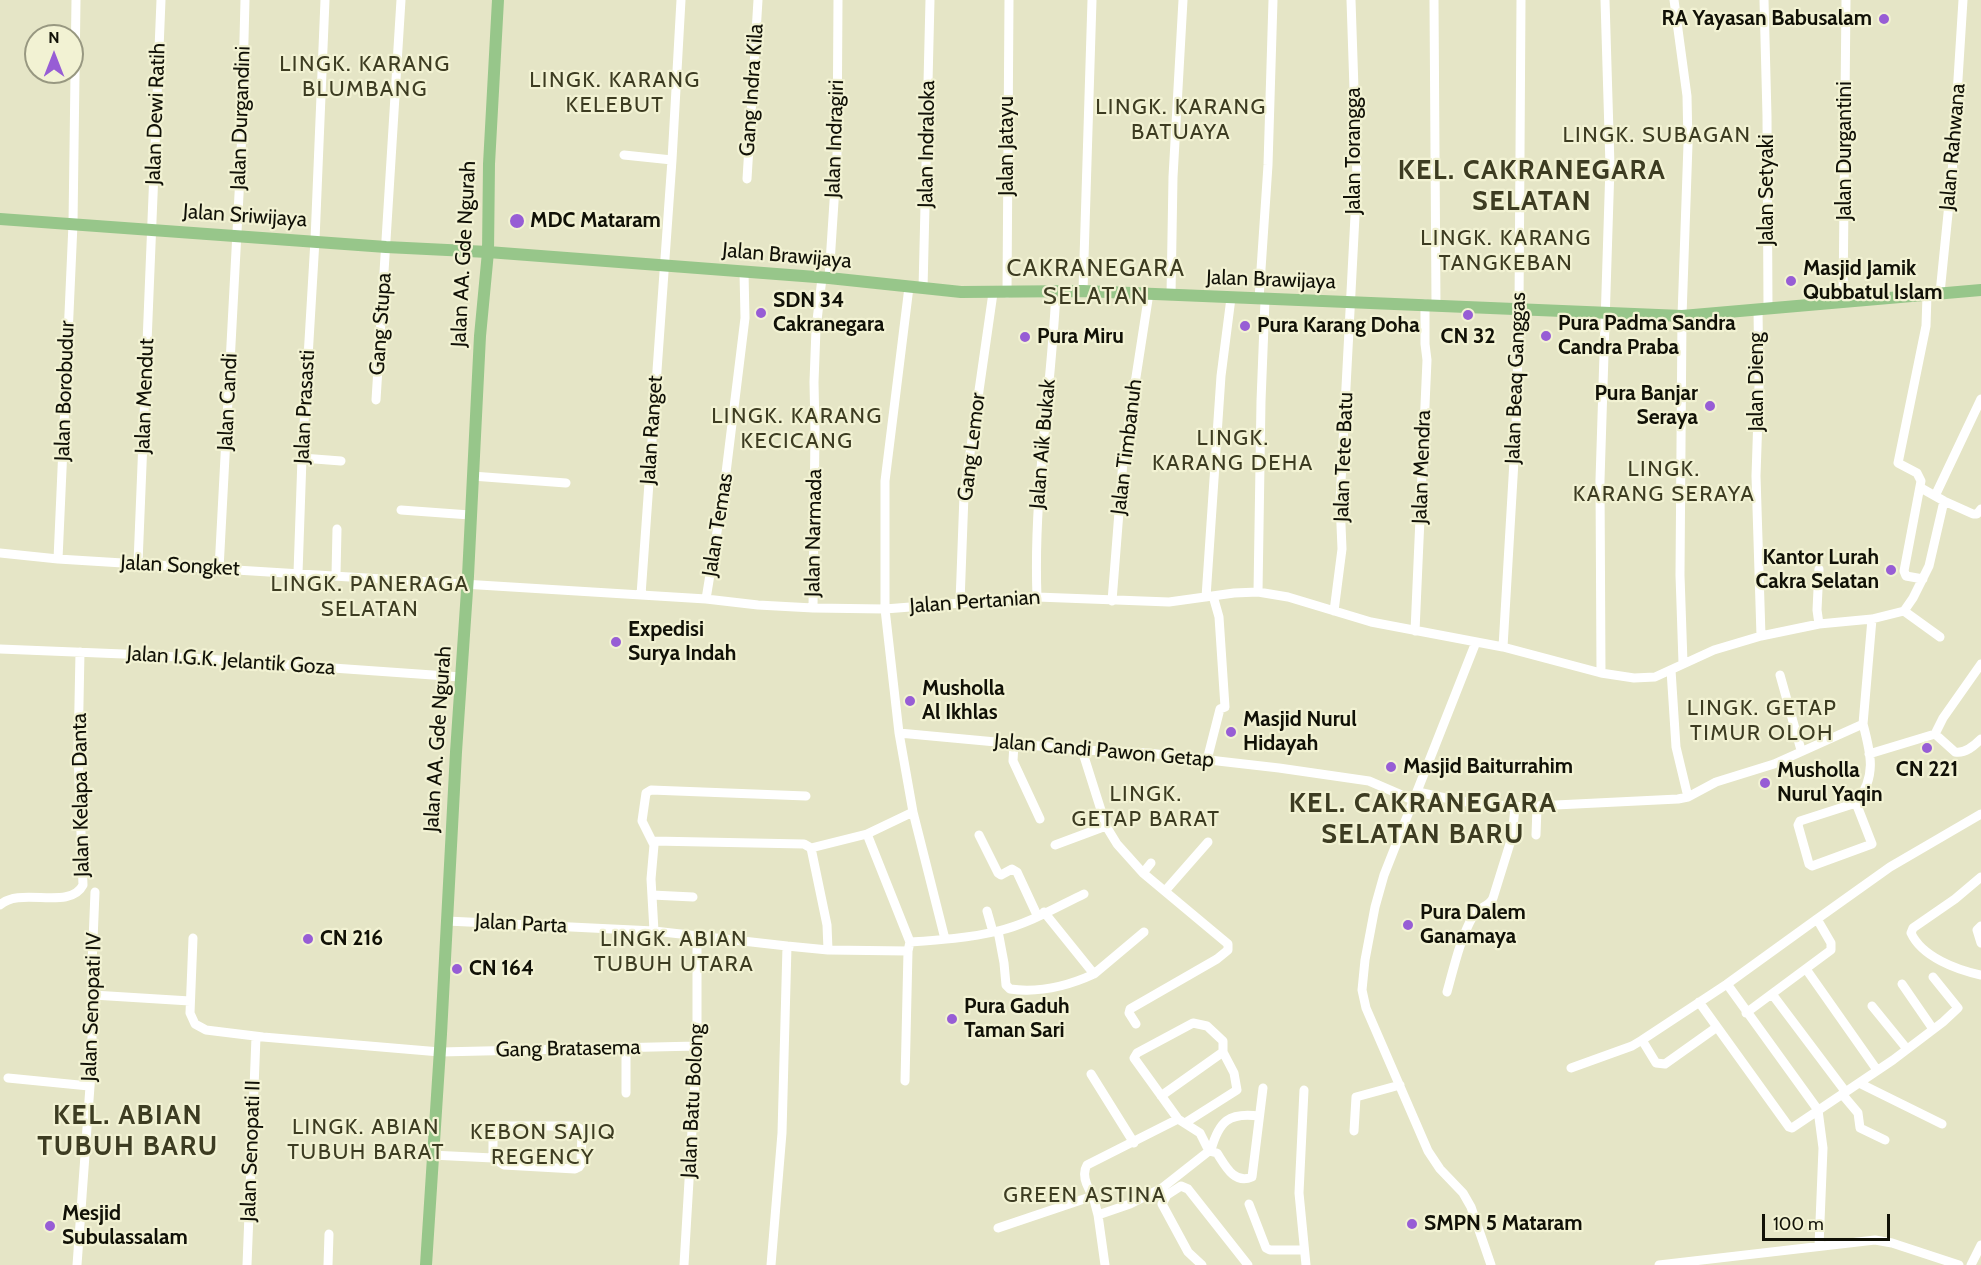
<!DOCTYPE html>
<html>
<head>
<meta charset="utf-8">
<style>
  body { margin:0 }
  #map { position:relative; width:1981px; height:1265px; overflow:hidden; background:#e5e5c6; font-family:Cabin,sans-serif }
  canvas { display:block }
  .north { position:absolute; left:24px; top:24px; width:60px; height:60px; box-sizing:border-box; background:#f2f2d3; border:2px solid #989881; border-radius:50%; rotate:0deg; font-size:16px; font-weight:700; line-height:24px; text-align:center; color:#111107 }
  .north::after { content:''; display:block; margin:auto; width:21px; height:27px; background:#975dd5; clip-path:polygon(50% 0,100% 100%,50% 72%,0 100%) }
  .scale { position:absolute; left:1762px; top:1214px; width:128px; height:27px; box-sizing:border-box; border:3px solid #111107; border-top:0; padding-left:8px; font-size:18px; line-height:21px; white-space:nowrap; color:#111107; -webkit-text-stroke:4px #f2f2d3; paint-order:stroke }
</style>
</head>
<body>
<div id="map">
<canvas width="1981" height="1265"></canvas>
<div class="north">N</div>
<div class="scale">100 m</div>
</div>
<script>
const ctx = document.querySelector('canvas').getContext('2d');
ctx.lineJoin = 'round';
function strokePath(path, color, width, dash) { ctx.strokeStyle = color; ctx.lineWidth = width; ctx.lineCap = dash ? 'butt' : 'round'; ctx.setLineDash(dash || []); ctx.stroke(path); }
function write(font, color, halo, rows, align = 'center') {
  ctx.font = font + ' Cabin,sans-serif'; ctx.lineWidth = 4.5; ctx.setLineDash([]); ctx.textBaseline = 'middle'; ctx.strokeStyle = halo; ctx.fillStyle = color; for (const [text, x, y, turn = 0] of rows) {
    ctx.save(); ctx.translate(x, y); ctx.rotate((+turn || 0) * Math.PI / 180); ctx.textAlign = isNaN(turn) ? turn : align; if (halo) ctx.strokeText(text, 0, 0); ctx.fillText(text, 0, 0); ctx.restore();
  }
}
strokePath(new Path2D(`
  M 1434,0 L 1436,304
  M 1674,0 L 1687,96 L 1688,144 L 1682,316 L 1680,575 L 1683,663
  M 1764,0 L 1767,116 L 1768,308
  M 624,155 L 672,160
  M 747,179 L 758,0
  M 829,278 L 837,156 L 838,0
  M 909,287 L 885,481 L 885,609 L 899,733 L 913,812 L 867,834 L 910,942
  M 923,289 L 930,0
  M 1083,291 L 1092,0
  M 1007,293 L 1009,0
  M 1940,293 L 1952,174 L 1963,0
  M 1171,295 L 1173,177 L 1183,0
  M 1259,299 L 1268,165 L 1273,0
  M 1843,302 L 1846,0
  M 1758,309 L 1759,386 L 1756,476 L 1761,636
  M 376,400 L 401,0
  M 302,458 L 341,461
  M 472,476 L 566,483
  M 1921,488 L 1944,501 L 1973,514 L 1977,514 L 1981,509
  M 1935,496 L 1981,399
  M 401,510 L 470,515
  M 0,553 L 58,559 L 706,599 L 758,605 L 813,608 L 885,609 L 1037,597 L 1169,602 L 1234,593 L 1258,592 L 1288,597 L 1371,622 L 1503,647 L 1601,673 L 1634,678 L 1655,677 L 1714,650 L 1761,636 L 1819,624 L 1872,619 L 1904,611 L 1913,598 L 1929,566 L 1944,501
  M 58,559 L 73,224 L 76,0
  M 138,563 L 161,0
  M 219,569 L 241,157 L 245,0
  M 298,573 L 302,458 L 315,240 L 325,0
  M 336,575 L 337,529
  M 1923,579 L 1906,576 L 1904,571 L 1921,481 L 1917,473 L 1898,463 L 1926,326 L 1927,295
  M 1258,592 L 1261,401 L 1265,300
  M 641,595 L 672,160 L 681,0
  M 1037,597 C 1033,494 1051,394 1056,292
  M 1206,597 L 1221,376 L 1231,298
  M 706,599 L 724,489 L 745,318 L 744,272
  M 1112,601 L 1123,461 L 1149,293
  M 960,602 L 964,495 L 993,293
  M 813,608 L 815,431 L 814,382 L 816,329 L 822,278
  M 1334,611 L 1342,549 L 1340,501 L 1357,178 L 1351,0
  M 1904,611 L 1940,637
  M 1819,624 L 1817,610 L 1819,569
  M 1415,631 L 1427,360 L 1425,344 L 1425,304
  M 1476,642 L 1384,875 L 1375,907 L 1365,960 L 1362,990 L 1366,1008 L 1428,1151 L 1440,1169 L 1463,1193 L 1471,1207 L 1491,1265
  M 1503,647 L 1516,427 L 1519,308 L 1521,0
  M 0,649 L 148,655 L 461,677
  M 1671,670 L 1676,747 L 1688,797
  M 1601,673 L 1600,480 L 1610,166 L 1605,0
  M 1780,675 L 1801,750
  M 899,733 L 1082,750 L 1148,753 L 1279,768 L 1369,781 L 1413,800
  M 1935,734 L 1943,718 L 1981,664
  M 1935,734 L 1955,752 C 1965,754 1974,746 1981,739
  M 1014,743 L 1013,761 L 1040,819
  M 1082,750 L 1106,826 L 1117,844 L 1143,873 L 1228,944 L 1228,950 L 1217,959 L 1130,1009 L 1129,1013 L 1136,1024
  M 1869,754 L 1935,734
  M 1207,760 L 1220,709 L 1225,707 L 1219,617 L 1213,596
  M 1418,792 L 1459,801 L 1515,807 L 1678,799 L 1688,797 L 1716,782 L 1774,764 L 1863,724 L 1872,619
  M 1856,803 L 1872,844 L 1812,866 L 1809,864 L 1798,825 L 1800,821 L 1856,803 C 1877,777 1871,754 1863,724
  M 913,812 L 945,939
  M 979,835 L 998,873 L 1001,875 L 1012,869 L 1017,872 L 1037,915
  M 1536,835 L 1537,807
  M 653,841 L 804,844 L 811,848
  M 1055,845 L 1106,826
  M 811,848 L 827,925 L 828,950
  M 811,848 L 867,834
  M 1143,873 L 1151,863
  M 1981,877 L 1955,899 L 1913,928 L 1911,933 C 1922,957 1957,970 1981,975
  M 1165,891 L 1208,842
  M 652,895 L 693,897
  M 0,905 C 20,886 70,911 83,885 L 78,754 L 80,652
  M 987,911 L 993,932
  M 1044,912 L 1094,974 L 1144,932
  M 447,921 L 654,931 L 787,946 L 782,1133 L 771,1265
  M 1981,926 L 1977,930 L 1981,943
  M 654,931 L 651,879 L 654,845 L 642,821 L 646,793 L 651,790 L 806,796
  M 998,931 L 1004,963 L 1006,985 L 1010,989 C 1039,993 1068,986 1094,974
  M 193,938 L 190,1013 L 195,1024 L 206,1030 L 263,1037 L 440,1052 L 697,1046
  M 910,942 C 940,940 969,938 998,931 C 1028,924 1057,907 1084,894
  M 787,946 L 828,950 L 908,951
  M 1806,969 L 1877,1070
  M 1727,984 L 1818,1110 L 1823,1148 L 1819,1246
  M 1902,984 L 1933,1029
  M 1447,992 C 1454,967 1460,939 1473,916 C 1478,907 1489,907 1493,898 L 1512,837 L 1515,807
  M 1772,994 L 1845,1091
  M 93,995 L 190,1001
  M 1699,1002 L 1789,1127 L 1792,1128 L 1893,1060 L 1943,1022 L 1958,1008 L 1933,977
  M 1872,1006 L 1907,1049
  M 1746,1013 L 1831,950 L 1831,943 L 1817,919 L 1890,867 L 1981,814
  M 1717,1027 L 1665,1064 L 1656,1063 L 1642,1040 L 1727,984 L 1817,919
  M 1571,1068 L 1632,1046 L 1642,1040
  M 1091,1074 L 1134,1143
  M 8,1078 L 89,1086
  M 905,1081 L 908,951 L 910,942
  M 1859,1083 L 1942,1124
  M 1304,1090 L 1299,1193 L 1306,1265
  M 626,1093 L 626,1047
  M 1842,1094 L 1858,1113 L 1860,1128 L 1885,1140
  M 1161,1096 L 1223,1052 L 1223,1041 L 1207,1026 L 1193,1023 L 1137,1053 L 1134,1058 L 1178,1119 L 1200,1133 L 1209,1151
  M 1185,1123 L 1237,1090 L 1234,1073 L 1223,1052
  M 1354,1131 L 1356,1097 L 1400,1085
  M 1211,1150 C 1219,1121 1229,1112 1259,1116
  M 431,1155 L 493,1158 L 504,1165 L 575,1169 L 579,1167 L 581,1164 L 582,1132 L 579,1128 L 575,1126 L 498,1126 L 493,1130 L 493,1158
  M 1093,1196 C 1087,1187 1081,1175 1087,1165 L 1178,1119
  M 1249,1204 L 1266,1248 L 1270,1250 L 1304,1250
  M 998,1228 L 1093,1196 L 1098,1215
  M 77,1265 L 92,1059 L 92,965 L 95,892
  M 247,1265 L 256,1037
  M 328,1265 L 329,1234
  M 684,1265 L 697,1046 L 697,937
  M 1105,1265 L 1098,1215 L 1130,1204 L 1162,1188 L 1209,1151 L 1217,1153 C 1225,1165 1234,1185 1252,1177 L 1263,1088
  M 1202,1265 L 1188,1252 L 1162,1204 L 1167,1195 L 1181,1186 L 1188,1189 L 1248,1265
  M 1659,1265 L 1875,1240 L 1892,1243 L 1959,1265
  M 1971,1265 L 1981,1245`), '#fff', 9);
strokePath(new Path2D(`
  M 0,219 L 386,247 L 488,252 L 829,278 L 961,292 L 1083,291 L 1682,316 L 1981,290
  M 426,1265 L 441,1034 L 456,752 L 468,576 L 480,336 L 488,252 L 489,164 L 498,0`), '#97c68a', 12);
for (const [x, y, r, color] of [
  [1884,19,6,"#975dd5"],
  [517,221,8,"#975dd5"],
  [1791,281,6,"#975dd5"],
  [761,313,6,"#975dd5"],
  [1468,315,6,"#975dd5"],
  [1245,326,6,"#975dd5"],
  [1546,336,6,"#975dd5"],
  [1025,337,6,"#975dd5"],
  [1710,406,6,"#975dd5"],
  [1891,570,6,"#975dd5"],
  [616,642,6,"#975dd5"],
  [910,701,6,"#975dd5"],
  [1231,732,6,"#975dd5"],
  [1927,748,6,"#975dd5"],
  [1391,767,6,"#975dd5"],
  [1765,783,6,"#975dd5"],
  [1408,925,6,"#975dd5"],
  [308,939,6,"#975dd5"],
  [457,969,6,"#975dd5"],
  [952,1019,6,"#975dd5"],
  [1412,1224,6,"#975dd5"],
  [50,1226,6,"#975dd5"]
]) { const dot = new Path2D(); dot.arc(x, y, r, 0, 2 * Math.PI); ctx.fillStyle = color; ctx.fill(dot); strokePath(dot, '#f2f2d3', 2); }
write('bold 21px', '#111107', '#f2f2d3', [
  ["RA Yayasan Babusalam",1872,19,"right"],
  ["MDC Mataram",530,221],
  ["Masjid Jamik",1803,269],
  ["Qubbatul Islam",1803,293],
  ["SDN 34",773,301],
  ["Cakranegara",773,325],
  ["Pura Padma Sandra",1558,324],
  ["Candra Praba",1558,348],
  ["Pura Karang Doha",1257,326],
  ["Pura Miru",1037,337],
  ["CN 32",1468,337,"center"],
  ["Pura Banjar",1698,394,"right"],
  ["Seraya",1698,418,"right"],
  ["Kantor Lurah",1879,558,"right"],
  ["Cakra Selatan",1879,582,"right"],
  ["Expedisi",628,630],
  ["Surya Indah",628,654],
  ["Musholla",922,689],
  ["Al Ikhlas",922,713],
  ["Masjid Nurul",1243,720],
  ["Hidayah",1243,744],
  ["Masjid Baiturrahim",1403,767],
  ["CN 221",1927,770,"center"],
  ["Musholla",1777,771],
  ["Nurul Yaqin",1777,795],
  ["Pura Dalem",1420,913],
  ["Ganamaya",1420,937],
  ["CN 216",320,939],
  ["CN 164",469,969],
  ["Pura Gaduh",964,1007],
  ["Taman Sari",964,1031],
  ["Mesjid",62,1214],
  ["Subulassalam",62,1238],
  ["SMPN 5 Mataram",1424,1224]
], 'left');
write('21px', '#111107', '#f2f2d3', [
  ["Gang Indra Kila",752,90,-86],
  ["Jalan Dewi Ratih",156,114,-88],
  ["Jalan Durgandini",241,118,-88],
  ["Jalan Indragiri",835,139,-88],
  ["Jalan Indraloka",927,144,-89],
  ["Jalan Jatayu",1007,146,-90],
  ["Jalan Rahwana",1953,147,-85],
  ["Jalan Torangga",1354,151,-90],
  ["Jalan Durgantini",1845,151,-90],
  ["Jalan Setyaki",1767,190,-90],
  ["Jalan Sriwijaya",245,216,4],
  ["Jalan AA. Gde Ngurah",464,254,-87],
  ["Jalan Brawijaya",787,256,5],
  ["Jalan Brawijaya",1271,280,2],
  ["Gang Stupa",381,324,-86],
  ["Jalan Beaq Ganggas",1516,378,-88],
  ["Jalan Dieng",1757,382,-90],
  ["Jalan Borobudur",65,391,-88],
  ["Jalan Mendut",145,396,-88],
  ["Jalan Candi",228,402,-87],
  ["Jalan Prasasti",305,407,-87],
  ["Jalan Ranget",652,430,-86],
  ["Jalan Aik Bukak",1043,444,-85],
  ["Gang Lemor",972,447,-83],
  ["Jalan Timbanuh",1127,447,-83],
  ["Jalan Tete Batu",1344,457,-88],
  ["Jalan Mendra",1422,467,-88],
  ["Jalan Temas",718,525,-81],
  ["Jalan Narmada",814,533,-89],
  ["Jalan Songket",180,566,3],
  ["Jalan Pertanian",975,602,-4],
  ["Jalan I.G.K. Jelantik Goza",231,661,4],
  ["Jalan AA. Gde Ngurah",438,739,-86],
  ["Jalan Candi Pawon Getap",1104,751,5],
  ["Jalan Kelapa Danta",81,795,-91],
  ["Jalan Parta",521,924,3],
  ["Jalan Senopati IV",92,1007,-88],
  ["Gang Bratasema",568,1049,-1],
  ["Jalan Batu Bolong",693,1101,-87],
  ["Jalan Senopati II",251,1151,-88]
]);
ctx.letterSpacing = '1.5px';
write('22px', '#3d3c22', '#f2f2d3', [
  ["LINGK. KARANG",365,65],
  ["BLUMBANG",365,90],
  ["LINGK. KARANG",615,81],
  ["KELEBUT",615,106],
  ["LINGK. KARANG",1181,108],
  ["BATUAYA",1181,133],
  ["LINGK. SUBAGAN",1657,136],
  ["LINGK. KARANG",1506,239],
  ["TANGKEBAN",1506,264],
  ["LINGK. KARANG",797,417],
  ["KECICANG",797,442],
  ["LINGK.",1233,439],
  ["KARANG DEHA",1233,464],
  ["LINGK.",1664,470],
  ["KARANG SERAYA",1664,495],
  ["LINGK. PANERAGA",370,585],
  ["SELATAN",370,610],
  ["LINGK. GETAP",1762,709],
  ["TIMUR OLOH",1762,734],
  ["LINGK.",1146,795],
  ["GETAP BARAT",1146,820],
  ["LINGK. ABIAN",674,940],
  ["TUBUH UTARA",674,965],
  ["LINGK. ABIAN",366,1128],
  ["TUBUH BARAT",366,1153],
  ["KEBON SAJIQ",543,1133],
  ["REGENCY",543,1158],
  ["GREEN ASTINA",1085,1196]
]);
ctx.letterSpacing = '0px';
ctx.letterSpacing = '1.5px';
write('24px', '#3d3c22', '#f2f2d3', [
  ["CAKRANEGARA",1096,269],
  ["SELATAN",1096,297]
]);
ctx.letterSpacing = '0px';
ctx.letterSpacing = '1.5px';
write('bold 27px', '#3d3c22', '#f2f2d3', [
  ["KEL. CAKRANEGARA",1532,171],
  ["SELATAN",1532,202],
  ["KEL. CAKRANEGARA",1423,804],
  ["SELATAN BARU",1423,835],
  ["KEL. ABIAN",128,1116],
  ["TUBUH BARU",128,1147]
]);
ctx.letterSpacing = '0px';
</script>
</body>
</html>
